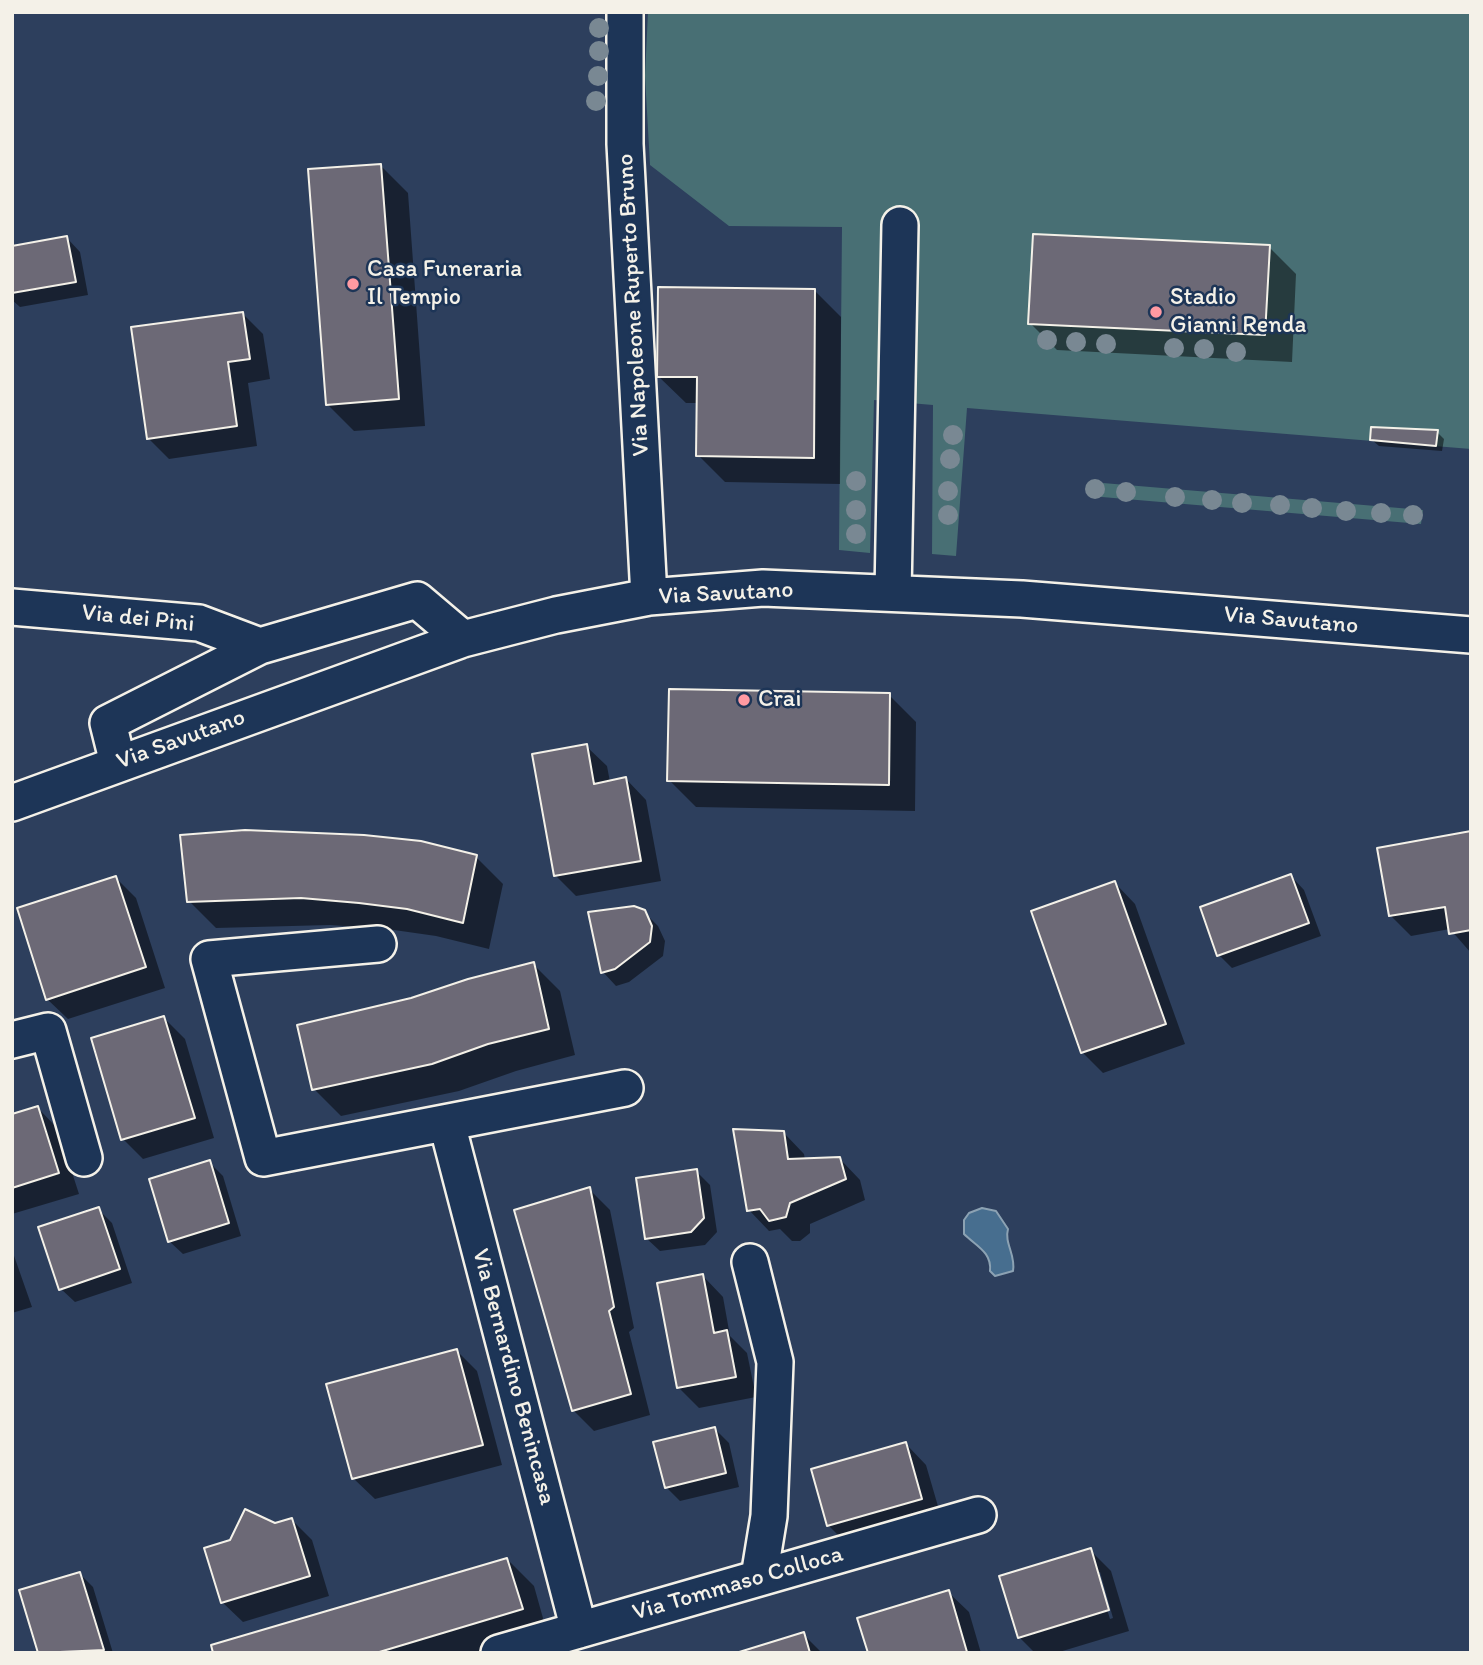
<!DOCTYPE html>
<html>
<head>
<meta charset="utf-8">
<style>
  body { margin:0 }
  #map { position:relative; width:1483px; height:1665px; overflow:hidden; background:#2d3f5d; font-family:Itim,sans-serif }
  canvas { display:block }
  .frame { position:absolute; inset:0; border:14px solid #f4f1e8; pointer-events:none }
</style>
</head>
<body>
<div id="map">
<canvas width="1483" height="1665"></canvas>
<div class="frame"></div>
</div>
<script>
const ctx = document.querySelector('canvas').getContext('2d');
ctx.lineJoin = 'round';
function paint(path, color) { ctx.fillStyle = color; ctx.fill(path, 'evenodd'); }
function strokePath(path, color, width, dash) { ctx.strokeStyle = color; ctx.lineWidth = width; ctx.lineCap = dash ? 'butt' : 'round'; ctx.setLineDash(dash || []); ctx.stroke(path); }
function write(font, color, halo, rows, align = 'center') {
  ctx.font = font + ' Itim,sans-serif'; ctx.lineWidth = 5; ctx.setLineDash([]); ctx.textBaseline = 'middle'; ctx.strokeStyle = halo; ctx.fillStyle = color; for (const [text, x, y, turn = 0] of rows) {
    ctx.save(); ctx.translate(x, y); ctx.rotate((+turn || 0) * Math.PI / 180); ctx.textAlign = isNaN(turn) ? turn : align; if (halo) ctx.strokeText(text, 0, 0); ctx.fillText(text, 0, 0); ctx.restore();
  }
}
paint(new Path2D(`
  M 648,12 L 1471,12 L 1471,449 L 967,408 L 956,556 L 932,554 L 933,405 L 874,400 L 870,553 L 839,550 L 842,227 L 729,226 L 650,165 L 645,76 Z
  M 1091,482 L 1423,510 L 1421,524 L 1090,496 Z`), '#486f74');
const water = new Path2D(`
  M 982,1208 L 996,1211 L 1008,1229 C 1004,1243 1016,1255 1013,1271 L 995,1276 L 990,1271 C 992,1252 976,1246 964,1234 L 964,1220 L 969,1213 Z`);
paint(water, '#476e8f');
strokePath(water, '#8ca2b3', 2);
paint(new Path2D(`
  M 381,166 L 408,193 L 425,426 L 354,431 L 327,404 Z
  M 67,238 L 80,252 L 88,295 L 20,307 L 12,300 L 12,248 Z
  M 1269,247 L 1296,274 L 1292,362 L 1057,350 L 1030,323 Z
  M 814,290 L 841,317 L 840,484 L 725,482 L 698,455 L 698,403 L 686,403 L 658,376 Z
  M 242,313 L 263,334 L 270,379 L 248,383 L 257,446 L 169,459 L 148,438 Z
  M 1437,432 L 1444,439 L 1442,451 L 1379,446 L 1372,440 Z
  M 889,695 L 916,722 L 915,811 L 696,807 L 669,780 Z
  M 586,746 L 607,766 L 610,782 L 626,779 L 646,800 L 661,881 L 576,896 L 556,876 Z
  M 245,831 L 303,832 L 420,843 L 476,857 L 503,884 L 489,949 L 436,936 L 387,929 L 330,925 L 216,928 L 189,901 Z
  M 1471,833 L 1471,953 L 1450,929 L 1411,936 L 1391,916 Z
  M 1291,876 L 1304,890 L 1321,936 L 1232,968 L 1219,955 Z
  M 116,878 L 136,898 L 165,988 L 68,1019 L 47,999 Z
  M 1115,883 L 1135,904 L 1185,1044 L 1103,1073 L 1082,1052 Z
  M 644,912 L 658,926 L 665,941 L 663,956 L 629,982 L 616,986 L 603,972 Z
  M 533,964 L 560,991 L 575,1055 L 516,1071 L 459,1091 L 341,1116 L 314,1089 L 412,1000 Z
  M 164,1018 L 185,1039 L 214,1138 L 143,1159 L 123,1139 Z
  M 38,1108 L 58,1129 L 79,1194 L 12,1214 L 12,1116 Z
  M 784,1133 L 804,1154 L 805,1160 L 840,1159 L 860,1180 L 865,1200 L 810,1224 L 810,1233 L 800,1241 L 792,1241 L 780,1229 L 769,1231 L 749,1210 Z
  M 209,1162 L 223,1176 L 241,1236 L 183,1254 L 169,1241 Z
  M 696,1171 L 710,1185 L 717,1232 L 705,1245 L 660,1251 L 646,1238 Z
  M 589,1189 L 610,1210 L 634,1328 L 629,1332 L 650,1415 L 594,1431 L 573,1410 Z
  M 98,1209 L 112,1223 L 132,1283 L 75,1302 L 61,1289 Z
  M 12,1250 L 32,1307 L 12,1313 Z
  M 703,1276 L 723,1297 L 730,1336 L 747,1353 L 756,1397 L 699,1408 L 678,1387 Z
  M 457,1351 L 477,1371 L 502,1465 L 375,1499 L 354,1479 L 328,1385 Z
  M 715,1429 L 729,1443 L 739,1487 L 680,1501 L 666,1487 Z
  M 906,1444 L 926,1465 L 942,1520 L 849,1546 L 828,1525 Z
  M 292,1520 L 312,1540 L 329,1596 L 243,1622 L 222,1602 L 274,1525 Z
  M 1090,1550 L 1111,1571 L 1129,1631 L 1056,1653 L 1035,1653 L 1019,1637 ZM 1096,1572 L 1100,1572 L 1113,1618 L 1110,1619 Z
  M 507,1559 L 534,1586 L 548,1636 L 493,1653 L 215,1653 Z
  M 80,1574 L 93,1587 L 113,1653 L 40,1653 Z
  M 948,1592 L 969,1612 L 981,1653 L 869,1653 Z
  M 803,1634 L 822,1653 L 742,1653 Z`), '#0007');
const building = new Path2D(`
  M 381,164 L 399,399 L 326,405 L 308,169 Z
  M 1033,234 L 1270,245 L 1265,335 L 1028,324 Z
  M 67,236 L 76,282 L 12,293 L 12,246 Z
  M 658,287 L 815,289 L 814,458 L 696,456 L 697,377 L 657,377 Z
  M 243,312 L 250,359 L 228,362 L 237,426 L 147,439 L 131,327 Z
  M 1371,427 L 1438,430 L 1436,446 L 1370,440 Z
  M 669,689 L 890,693 L 889,785 L 667,781 Z
  M 587,744 L 594,784 L 626,777 L 641,861 L 554,876 L 532,754 Z
  M 245,830 L 364,835 L 421,841 L 477,855 L 463,923 L 407,909 L 359,903 L 301,898 L 187,902 L 180,835 Z
  M 1471,831 L 1471,930 L 1449,934 L 1445,907 L 1389,916 L 1377,848 Z
  M 1291,874 L 1309,923 L 1217,956 L 1200,907 Z
  M 116,876 L 146,967 L 46,1000 L 17,908 Z
  M 1115,881 L 1166,1024 L 1081,1053 L 1031,911 Z
  M 634,906 L 645,910 L 652,926 L 650,942 L 615,969 L 601,973 L 588,912 Z
  M 534,962 L 549,1029 L 488,1044 L 432,1064 L 312,1090 L 297,1025 L 411,998 L 468,979 Z
  M 164,1016 L 195,1118 L 121,1140 L 91,1038 Z
  M 38,1106 L 59,1173 L 12,1188 L 12,1114 Z
  M 733,1129 L 784,1131 L 788,1159 L 840,1157 L 846,1179 L 790,1203 L 786,1217 L 769,1221 L 760,1209 L 747,1211 Z
  M 210,1160 L 229,1223 L 168,1242 L 149,1179 Z
  M 697,1169 L 704,1218 L 691,1232 L 645,1239 L 636,1178 Z
  M 590,1187 L 614,1307 L 609,1311 L 631,1394 L 572,1411 L 514,1210 Z
  M 99,1207 L 120,1269 L 59,1290 L 38,1227 Z
  M 703,1274 L 714,1333 L 727,1330 L 736,1377 L 677,1388 L 657,1283 Z
  M 457,1349 L 483,1445 L 352,1479 L 326,1384 Z
  M 715,1427 L 726,1473 L 665,1488 L 653,1442 Z
  M 906,1442 L 922,1499 L 827,1526 L 811,1469 Z
  M 245,1509 L 275,1523 L 292,1518 L 310,1576 L 221,1603 L 204,1548 L 230,1540 Z
  M 1091,1548 L 1109,1610 L 1018,1638 L 999,1576 Z
  M 507,1558 L 523,1609 L 376,1653 L 213,1653 L 211,1645 Z
  M 80,1572 L 104,1650 L 38,1653 L 19,1590 Z
  M 949,1590 L 967,1652 L 868,1653 L 857,1618 Z
  M 804,1632 L 810,1653 L 736,1653 Z`);
paint(building, '#6c6976');
strokePath(building, '#f4f1e8', 2);
const minor = new Path2D(`
  M 625,12 L 625,144 L 649,597
  M 893,593 L 900,225
  M 12,607 L 199,623 L 260,646
  M 118,763 L 108,723 L 260,646 L 417,600 L 463,639
  M 12,803 L 463,639 L 556,615 L 649,597 L 763,588 L 1022,599 L 1471,635
  M 378,944 L 209,959 L 263,1158 L 625,1088
  M 12,1040 L 48,1031 L 84,1158
  M 447,1124 L 579,1630
  M 750,1262 L 775,1362 L 769,1516 L 759,1577
  M 499,1653 L 978,1515`);
strokePath(minor, '#f4f1e8', 40);
strokePath(minor, '#1d3557', 35);
ctx.fillStyle = '#798893';
for (const [x, y] of [
  [599,28],
  [599,51],
  [598,76],
  [596,101],
  [1047,340],
  [1076,342],
  [1106,344],
  [1174,348],
  [1204,349],
  [1236,352],
  [953,435],
  [950,459],
  [856,481],
  [1095,489],
  [948,491],
  [1126,492],
  [1175,497],
  [1212,500],
  [1242,503],
  [1280,505],
  [1312,508],
  [856,510],
  [1346,511],
  [1381,513],
  [948,515],
  [1413,515],
  [856,534]
]) { ctx.beginPath(); ctx.arc(x, y, 10, 0, 2 * Math.PI); ctx.fill(); }
for (const [x, y, r, color] of [
  [353,284,7,"#ff9aa2"],
  [1156,312,7,"#ff9aa2"],
  [744,700,7,"#ff9aa2"]
]) { const dot = new Path2D(); dot.arc(x, y, r, 0, 2 * Math.PI); ctx.fillStyle = color; ctx.fill(dot); strokePath(dot, '#1d3557', 2.5); }
write('24px', '#f4f1e8', '#1d3557', [
  ["Casa Funeraria",367,270],
  ["Il Tempio",367,298],
  ["Stadio",1170,298],
  ["Gianni Renda",1170,326],
  ["Crai",758,700]
], 'left');
write('24px', '#f4f1e8', '#1d3557', [
  ["Via Napoleone Ruperto Bruno",634,305,-93],
  ["Via Savutano",726,594,-3],
  ["Via dei Pini",138,619,6],
  ["Via Savutano",1291,621,5],
  ["Via Savutano",181,740,-20],
  ["Via Bernardino Benincasa",513,1377,75],
  ["Via Tommaso Colloca",738,1584,-16]
]);
</script>
</body>
</html>
